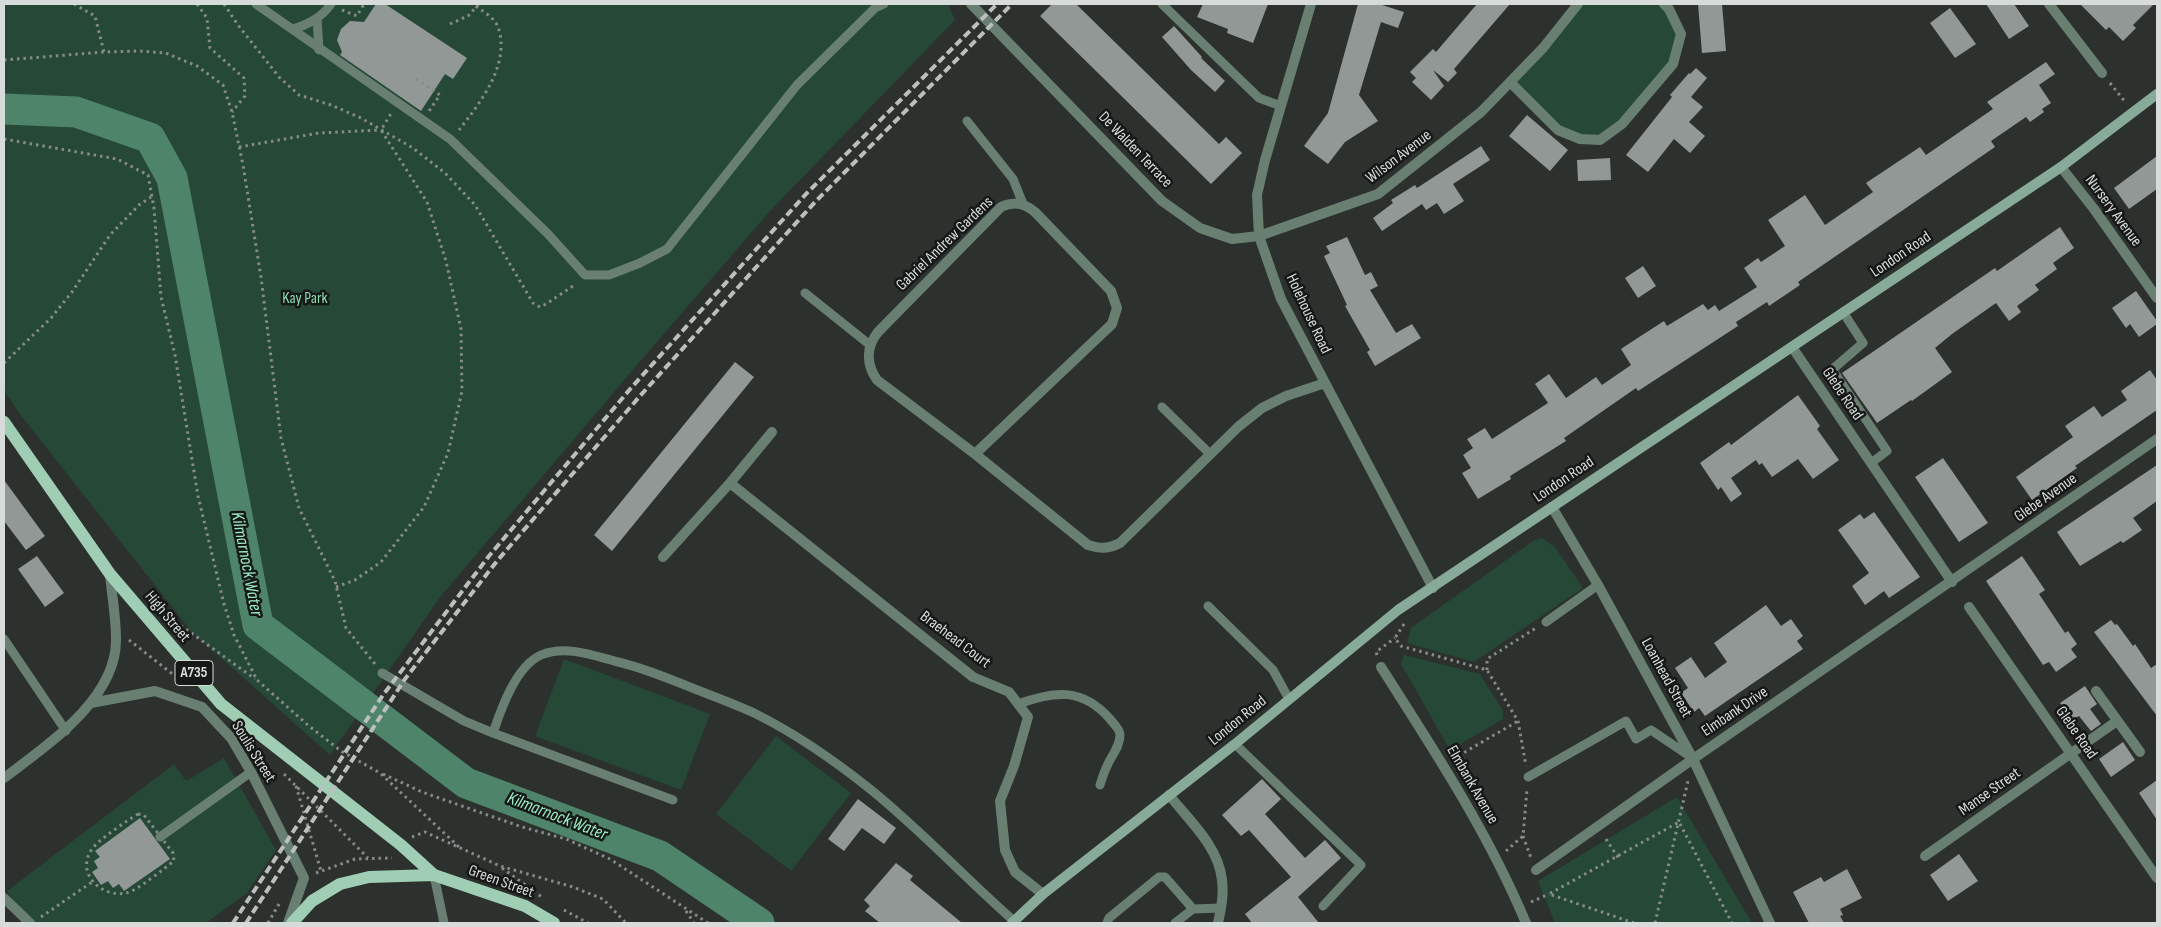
<!DOCTYPE html>
<html>
<head>
<meta charset="utf-8">
<style>
  body { margin:0 }
  #map { position:relative; width:2161px; height:927px; overflow:hidden; background:#2c312e; font-family:"Sofia Sans Condensed",sans-serif }
  canvas { display:block }
  .frame { position:absolute; inset:0; border:5px solid #d7dbd9; pointer-events:none }
</style>
</head>
<body>
<div id="map">
<canvas width="2161" height="927"></canvas>
<div class="frame"></div>
</div>
<script>
const ctx = document.querySelector('canvas').getContext('2d');
ctx.lineJoin = 'round';
function paint(path, color) { ctx.fillStyle = color; ctx.fill(path, 'evenodd'); }
function strokePath(path, color, width, dash) { ctx.strokeStyle = color; ctx.lineWidth = width; ctx.lineCap = dash ? 'butt' : 'round'; ctx.setLineDash(dash || []); ctx.stroke(path); }
function write(font, color, halo, rows, align = 'center') {
  ctx.font = font + ' "Sofia Sans Condensed",sans-serif'; ctx.lineWidth = 5; ctx.setLineDash([]); ctx.textBaseline = 'middle'; ctx.strokeStyle = halo; ctx.fillStyle = color; for (const [text, x, y, turn = 0] of rows) {
    ctx.save(); ctx.translate(x, y); ctx.rotate((+turn || 0) * Math.PI / 180); ctx.textAlign = isNaN(turn) ? turn : align; if (halo) ctx.strokeText(text, 0, 0); ctx.fillText(text, 0, 0); ctx.restore();
  }
}
paint(new Path2D(`
  M 4,4 L 948,4 L 955,20 L 770,211 L 637,365 L 441,596 L 330,755 L 191,631 L 19,413 L 4,390 Z
  M 1578,4 L 1664,4 L 1681,34 L 1673,64 L 1622,124 L 1600,140 L 1558,130 L 1510,82 Z
  M 1542,538 L 1555,547 L 1583,588 L 1474,662 L 1407,643 L 1411,628 L 1533,541 Z
  M 1404,655 L 1480,674 L 1503,711 L 1503,719 L 1450,750 L 1401,664 Z
  M 564,659 L 710,714 L 681,790 L 535,736 Z
  M 776,736 L 851,793 L 791,871 L 716,814 Z
  M 224,758 L 276,850 L 247,893 L 206,923 L 30,923 L 7,891 L 174,764 L 186,781 Z
  M 1677,797 L 1752,923 L 1555,923 L 1538,881 Z`), '#254837');
strokePath(new Path2D(`
  M 4,109 L 76,112 L 150,138 L 172,178 L 258,625 L 466,783 L 660,856 L 759,923`), '#4e8469', 31);
paint(new Path2D(`
  M 376,4 L 385,4 L 467,58 L 453,79 L 445,74 L 421,111 L 340,55 L 342,52 L 337,40 L 341,29 L 350,21 L 364,22 Z
  M 1052,4 L 1076,4 L 1219,144 L 1226,137 L 1242,153 L 1211,184 L 1040,16 Z
  M 1203,4 L 1268,4 L 1253,43 L 1227,33 L 1228,29 L 1197,17 Z
  M 1358,4 L 1379,4 L 1404,12 L 1398,28 L 1381,22 L 1359,95 L 1378,121 L 1345,142 L 1328,164 L 1304,146 L 1328,113 Z
  M 1477,4 L 1510,4 L 1454,69 L 1457,73 L 1448,82 L 1433,70 L 1444,86 L 1431,100 L 1412,82 L 1416,78 L 1410,72 L 1433,49 L 1436,52 Z
  M 1698,4 L 1722,4 L 1726,51 L 1702,53 Z
  M 1986,4 L 2014,4 L 2029,26 L 2009,39 Z
  M 2080,4 L 2154,4 L 2133,25 L 2136,28 L 2123,41 L 2109,27 L 2106,30 Z
  M 1950,8 L 1976,44 L 1955,58 L 1930,23 Z
  M 1174,26 L 1202,57 L 1201,58 L 1225,81 L 1215,92 L 1191,70 L 1162,37 Z
  M 2046,62 L 2055,74 L 2039,85 L 2051,103 L 2042,109 L 2044,112 L 2030,122 L 2026,117 L 1991,141 L 1995,147 L 1798,282 L 1800,285 L 1769,306 L 1767,302 L 1736,322 L 1738,326 L 1638,391 L 1636,388 L 1564,438 L 1566,441 L 1510,476 L 1511,479 L 1478,499 L 1462,473 L 1471,468 L 1463,455 L 1473,448 L 1467,439 L 1485,428 L 1492,439 L 1548,403 L 1535,384 L 1549,374 L 1566,398 L 1596,377 L 1602,385 L 1631,365 L 1621,349 L 1633,341 L 1664,321 L 1667,326 L 1703,304 L 1708,310 L 1715,305 L 1719,311 L 1757,287 L 1744,268 L 1758,258 L 1761,262 L 1785,246 L 1768,220 L 1805,195 L 1825,225 L 1873,192 L 1866,183 L 1920,147 L 1926,155 L 1993,109 L 1987,102 Z
  M 1696,68 L 1707,78 L 1691,97 L 1703,107 L 1689,122 L 1705,136 L 1690,153 L 1674,139 L 1648,172 L 1626,155 L 1672,97 L 1670,95 L 1689,73 L 1690,74 Z
  M 1527,115 L 1568,150 L 1550,171 L 1509,136 Z
  M 1481,146 L 1490,160 L 1453,184 L 1464,201 L 1444,214 L 1437,203 L 1426,210 L 1422,204 L 1382,231 L 1373,218 L 1393,203 L 1391,200 L 1415,185 L 1417,188 Z
  M 2157,156 L 2157,189 L 2129,209 L 2114,188 Z
  M 1610,158 L 1611,180 L 1578,181 L 1577,160 Z
  M 2060,227 L 2074,248 L 2053,263 L 2057,269 L 2035,285 L 2039,290 L 2017,306 L 2021,312 L 2009,321 L 1996,303 L 1952,334 L 1935,348 L 1952,372 L 1912,401 L 1911,400 L 1877,423 L 1842,373 L 1995,268 L 1997,271 Z
  M 1347,237 L 1365,275 L 1371,272 L 1378,286 L 1370,290 L 1396,333 L 1412,324 L 1421,338 L 1375,366 L 1367,352 L 1370,350 L 1345,306 L 1347,305 L 1324,256 L 1330,253 L 1326,246 Z
  M 1643,266 L 1656,286 L 1638,298 L 1625,278 Z
  M 2136,291 L 2157,321 L 2157,324 L 2139,337 L 2130,324 L 2126,328 L 2112,308 Z
  M 735,362 L 754,377 L 612,551 L 594,535 Z
  M 2150,370 L 2157,380 L 2157,410 L 2075,466 L 2077,468 L 2032,500 L 2016,477 L 2073,437 L 2065,426 L 2094,406 L 2102,417 L 2127,400 L 2121,391 Z
  M 1798,395 L 1820,426 L 1817,429 L 1839,460 L 1813,479 L 1798,459 L 1772,477 L 1762,463 L 1759,465 L 1756,460 L 1731,478 L 1742,494 L 1731,502 L 1721,487 L 1718,490 L 1700,463 L 1729,442 L 1731,445 Z
  M 1943,458 L 1988,523 L 1959,542 L 1915,477 Z
  M 2157,465 L 2157,501 L 2133,518 L 2142,530 L 2123,543 L 2121,541 L 2080,566 L 2057,532 Z
  M 4,480 L 45,536 L 26,550 L 4,521 Z
  M 1874,512 L 1920,577 L 1889,598 L 1884,591 L 1865,605 L 1852,586 L 1869,573 L 1838,530 L 1860,514 L 1864,519 Z
  M 37,556 L 64,593 L 45,607 L 18,569 Z
  M 2022,556 L 2045,590 L 2039,594 L 2065,633 L 2068,631 L 2077,644 L 2071,649 L 2077,657 L 2056,672 L 2049,662 L 2043,665 L 1986,581 Z
  M 1766,605 L 1781,626 L 1791,619 L 1803,636 L 1797,641 L 1803,649 L 1705,716 L 1699,708 L 1694,712 L 1681,693 L 1688,688 L 1675,668 L 1691,657 L 1705,678 L 1727,662 L 1714,643 Z
  M 2111,620 L 2115,625 L 2117,624 L 2133,646 L 2135,644 L 2151,668 L 2157,664 L 2157,716 L 2094,632 Z
  M 2085,686 L 2097,704 L 2090,709 L 2101,724 L 2091,731 L 2079,716 L 2072,720 L 2060,703 Z
  M 2123,742 L 2135,760 L 2111,777 L 2099,759 Z
  M 1262,779 L 1281,799 L 1265,814 L 1305,858 L 1325,840 L 1341,858 L 1298,897 L 1319,923 L 1252,923 L 1245,914 L 1291,877 L 1249,830 L 1241,836 L 1222,815 Z
  M 2157,780 L 2157,820 L 2139,793 Z
  M 858,799 L 896,828 L 884,844 L 862,828 L 844,851 L 828,839 Z
  M 140,818 L 170,859 L 124,891 L 119,884 L 113,888 L 108,881 L 101,885 L 92,872 L 98,868 L 94,861 L 100,857 L 95,851 Z
  M 1959,854 L 1978,881 L 1948,901 L 1930,875 Z
  M 896,863 L 913,876 L 910,880 L 962,923 L 880,923 L 865,911 L 870,906 L 864,900 Z
  M 1847,869 L 1862,898 L 1840,909 L 1843,915 L 1840,916 L 1844,923 L 1809,923 L 1793,892 L 1821,877 L 1824,882 Z`), '#929895');
strokePath(new Path2D(`
  M 74,4 L 95,16 L 104,52
  M 197,4 L 207,18 L 210,48 L 244,78 L 245,96 L 232,112
  M 224,4 L 238,25 L 279,77 L 299,95 L 331,105 L 361,118 L 413,148 L 445,173 L 475,205 L 533,303 L 540,307 L 546,304 L 576,284
  M 342,10 L 357,16 L 364,4
  M 450,24 L 468,16 L 479,4
  M 4,60 L 104,52 L 140,51 L 166,53 L 197,66 L 223,85 L 232,112 L 243,165 L 261,277 L 281,438 L 299,508 L 335,581 L 346,628 L 375,664
  M 416,79 L 440,95 L 429,111
  M 2110,83 L 2126,103
  M 459,130 C 480,103 511,64 498,27 C 494,17 480,9 472,4
  M 4,139 L 117,159 L 148,175 L 154,208 L 161,297 L 175,355 L 198,496 L 224,604 L 234,635 L 257,680 L 309,726 L 341,751 L 380,773 L 459,847
  M 239,147 L 319,133 L 380,130
  M 4,363 L 51,318 L 72,292 L 110,235 L 139,205 L 151,197
  M 336,587 L 355,580 L 381,562 L 424,507 L 448,453 L 462,391 L 461,329 L 446,261 L 427,202 L 381,130 L 392,112
  M 165,614 L 255,679
  M 1404,624 L 1395,638 L 1401,646 L 1487,670 L 1518,721 L 1526,766
  M 129,640 L 175,676
  M 1377,655 L 1376,652 L 1395,638
  M 1487,670 L 1487,659 L 1536,628
  M 1453,759 L 1518,721
  M 284,774 L 368,858
  M 383,774 L 422,792 L 522,827 L 566,839 L 610,859 L 708,923
  M 296,786 L 321,871
  M 138,814 L 144,815 L 173,853 L 174,861 C 165,868 135,892 126,893 C 101,898 75,873 92,849 C 98,840 128,820 138,814 Z
  M 1523,836 L 1531,858
  M 412,837 L 425,832 L 500,866 L 573,887 L 603,899 L 626,923
  M 1606,839 L 1619,859
  M 1506,851 L 1523,836 L 1527,789
  M 502,868 L 542,897
  M 316,873 L 355,859 L 392,858
  M 1531,902 L 1549,894
  M 564,910 L 588,923
  M 686,911 L 694,923
  M 41,917 L 92,882
  M 268,923 L 279,904
  M 1634,923 L 1549,894 L 1679,822 L 1732,923
  M 1655,923 L 1688,781`), '#878b89', 3, [2.5, 4]);
strokePath(new Path2D(`
  M 256,4 L 450,139 L 548,234 L 585,275 L 609,275 L 640,263 L 667,249 L 797,85 L 875,8 L 884,4
  M 1162,4 L 1259,98 L 1281,106
  M 317,18 L 319,50
  M 293,29 C 309,24 321,18 331,4
  M 967,121 L 1013,179 L 1023,204
  M 805,293 L 870,345
  M 1843,312 L 1863,343 L 1834,368 L 1834,372 L 1887,451 L 1871,463
  M 1162,407 L 1210,454
  M 1208,606 L 1273,670 L 1289,699
  M 1546,622 L 1598,585
  M 4,639 L 66,731
  M 382,673 L 464,721 L 493,733 C 501,709 516,666 541,655 C 567,644 597,657 622,663 C 646,669 667,678 690,687 C 712,696 735,704 756,714 C 796,734 835,761 870,789 C 921,830 965,878 1014,921
  M 1018,704 C 1054,691 1082,687 1110,719 C 1113,723 1120,729 1120,735 C 1120,747 1111,756 1107,766 C 1104,772 1102,779 1100,785
  M 493,733 L 673,800
  M 1235,744 L 1361,865 L 1323,906
  M 1528,777 L 1626,721 L 1636,739 L 1651,730 L 1691,757
  M 160,837 L 251,772
  M 434,875 L 444,923
  M 1107,923 L 1109,918 L 1159,877 L 1165,877 L 1193,909
  M 1175,923 L 1193,909 L 1221,908`), '#687f72', 9);
strokePath(new Path2D(`
  M 971,4 L 1162,201 L 1200,228 L 1232,239 L 1259,236 L 1378,194 L 1481,112 L 1543,48 L 1578,4
  M 1311,4 L 1265,160 L 1257,195 L 1259,236 L 1281,299 L 1433,588
  M 2049,4 L 2102,73
  M 1510,82 L 1558,130 L 1580,139 L 1600,140 L 1622,124 L 1673,64 L 1681,34 L 1669,9 L 1664,4
  M 2061,167 L 2094,209 L 2157,298
  M 1792,347 L 1952,582
  M 975,454 L 1112,324 L 1117,308 L 1111,291 L 1035,212 C 1024,203 1014,201 1001,207 L 878,332 C 866,347 866,364 877,380 L 975,454 L 1088,545 C 1101,549 1108,549 1120,543 L 1238,427 L 1262,408 L 1286,396 L 1325,383
  M 730,483 L 973,677 L 1009,692 L 1028,717 L 1014,766 L 1000,801 L 1005,850 L 1015,872 L 1043,894
  M 1552,507 L 1598,585 L 1693,759 L 1770,923
  M 663,557 L 730,483 L 772,432
  M 1969,607 L 2157,878
  M 1381,667 C 1434,750 1488,832 1526,923
  M 2096,691 L 2140,752
  M 91,703 L 155,691 L 202,707 L 231,738 L 251,772 L 304,878 L 288,923
  M 4,778 C 46,746 117,699 116,639 C 116,618 112,596 110,574
  M 1169,795 C 1189,820 1219,847 1222,880 C 1224,895 1221,909 1218,923
  M 1925,856 L 2117,721
  M 1536,870 L 1693,759 L 2157,439
  M 4,898 L 30,923`), '#687f72', 10);
strokePath(new Path2D(`
  M 1012,923 L 1043,894 L 1235,744 L 1398,610 L 2061,167 L 2157,94`), '#87ab98', 10);
strokePath(new Path2D(`
  M 4,422 L 110,574 L 221,704 L 401,845 L 434,875
  M 292,923 L 312,901 L 340,884 L 369,877 L 434,875 L 525,906 L 554,923`), '#9fceb5', 12);
strokePath(new Path2D(`
  M 233,923 L 383,695 L 489,556 L 631,388 L 806,194 L 997,4
  M 246,923 L 405,679 L 497,561 L 640,396 L 815,202 L 1012,4`), '#bbc0bd', 4, [8, 4]);
for (const [x, y, w] of [
  [194,673,38]
]) { const box = new Path2D(); box.roundRect(x - w / 2, y - 12.5, w, 25, 4); ctx.fillStyle = '#161817'; ctx.fill(box); strokePath(box, '#d7dbd9', 1); }
write('bold 15px', '#d7dbd9', null, [
  ["A735",194,673]
]);
write('16px', '#d7dbd9', '#161817', [
  ["De Walden Terrace",1135,150,46],
  ["Wilson Avenue",1399,157,-37],
  ["Nursery Avenue",2113,211,54],
  ["Gabriel Andrew Gardens",945,244,-44],
  ["London Road",1901,255,-34],
  ["Holehouse Road",1308,314,65],
  ["Glebe Road",1842,394,56],
  ["London Road",1564,480,-34],
  ["Glebe Avenue",2046,498,-35],
  ["High Street",167,617,50],
  ["Braehead Court",955,640,37],
  ["Loanhead Street",1666,678,61],
  ["Elmbank Drive",1735,712,-34],
  ["London Road",1238,721,-39],
  ["Glebe Road",2076,733,55],
  ["Soulis Street",253,752,58],
  ["Elmbank Avenue",1472,785,60],
  ["Manse Street",1990,792,-35],
  ["Green Street",501,882,20]
]);
write('16px', '#89dcb2', '#161817', [
  ["Kay Park",305,299]
]);
write('italic 18px', '#9aedc3', '#161817', [
  ["Kilmarnock Water",246,564,79],
  ["Kilmarnock Water",557,817,21]
]);
</script>
</body>
</html>
